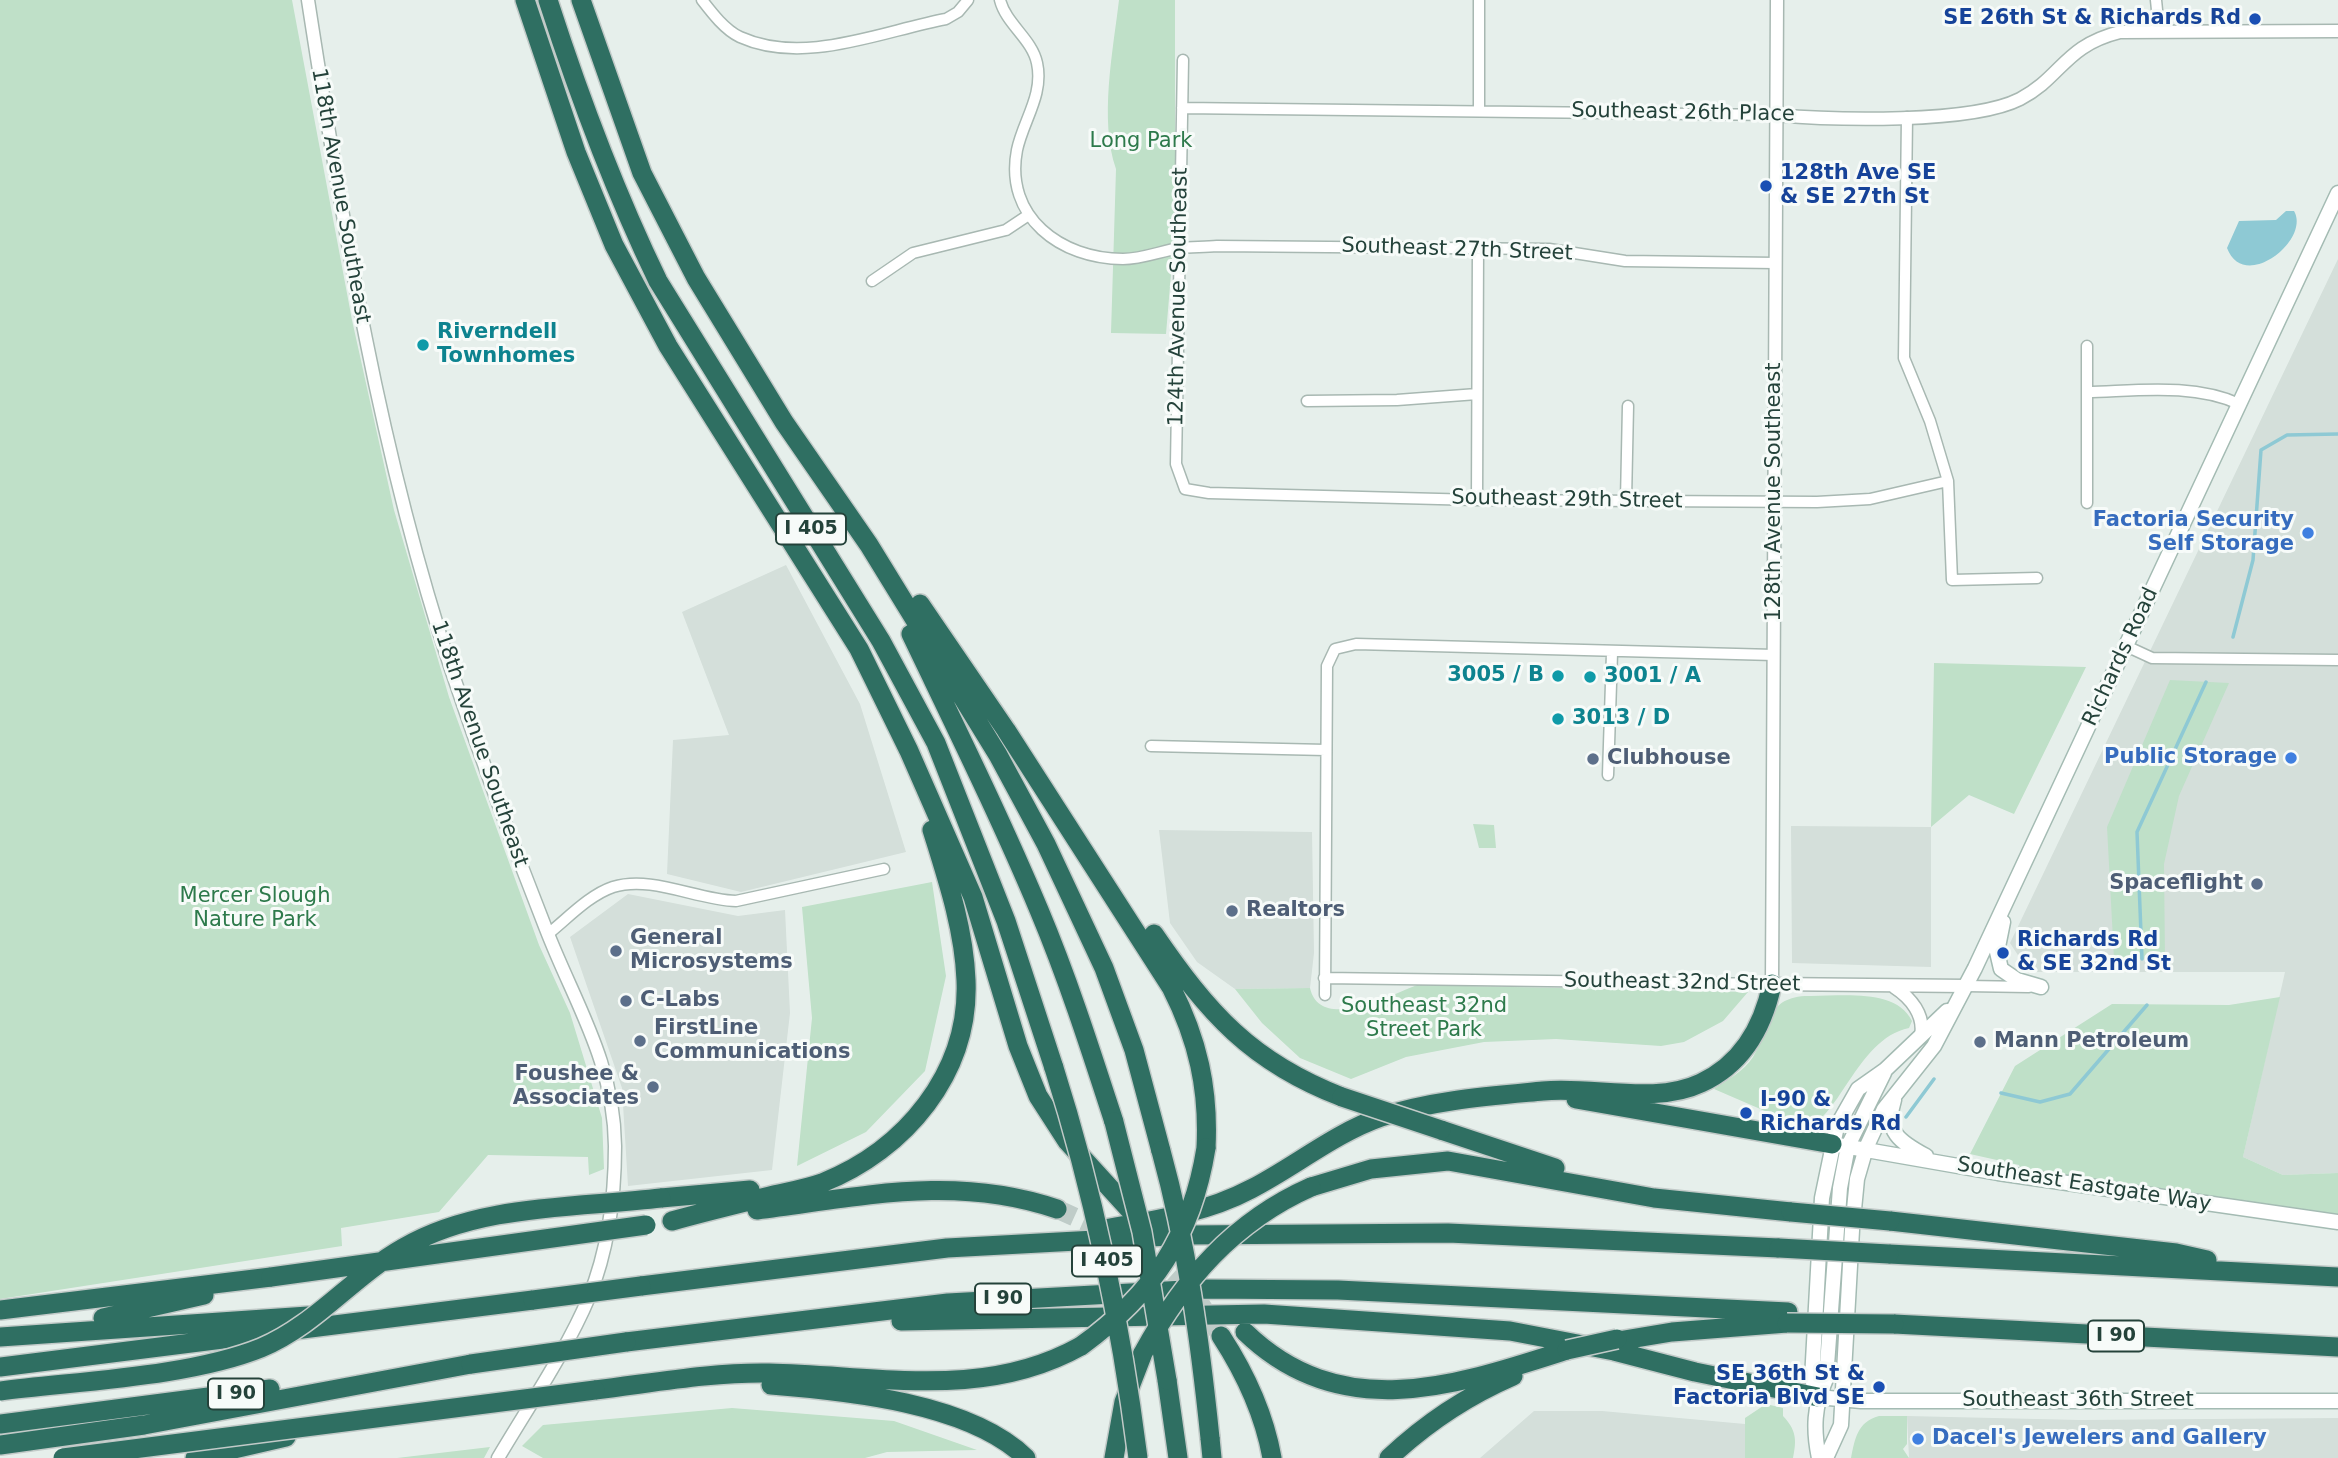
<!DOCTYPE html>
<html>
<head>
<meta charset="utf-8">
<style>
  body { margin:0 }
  canvas { display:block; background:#e6efeb }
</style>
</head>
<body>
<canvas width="2338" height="1458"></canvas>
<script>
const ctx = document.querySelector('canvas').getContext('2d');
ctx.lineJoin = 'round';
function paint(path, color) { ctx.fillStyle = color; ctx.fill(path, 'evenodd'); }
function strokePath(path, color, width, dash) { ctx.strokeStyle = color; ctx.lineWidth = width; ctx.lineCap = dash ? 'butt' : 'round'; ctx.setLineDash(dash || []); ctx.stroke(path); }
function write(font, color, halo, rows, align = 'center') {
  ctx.font = font + ' "DejaVu Sans",sans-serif'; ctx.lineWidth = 6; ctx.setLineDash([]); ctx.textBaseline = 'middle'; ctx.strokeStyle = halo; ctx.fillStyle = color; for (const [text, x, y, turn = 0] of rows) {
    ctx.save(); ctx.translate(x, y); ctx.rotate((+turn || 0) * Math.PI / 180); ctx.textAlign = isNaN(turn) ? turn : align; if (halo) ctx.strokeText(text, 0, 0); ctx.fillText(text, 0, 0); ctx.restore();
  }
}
paint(new Path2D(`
  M 2338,259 L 2338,1173 L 2283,1175 L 2243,1157 L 2285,972 L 2029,972 L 2010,943 Z
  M 786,565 L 860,704 L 906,852 L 741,892 L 667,874 L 673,740 L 729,735 L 682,612 Z
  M 1791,826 L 1931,827 L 1931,967 L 1792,963 Z
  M 1159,830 L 1312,832 L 1314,953 L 1310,988 L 1235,989 L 1197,962 L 1170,923 Z
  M 628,894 L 738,916 L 785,910 L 790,1013 L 772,1170 L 628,1186 L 622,1088 L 570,937 Z
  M 1534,1411 L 1602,1411 L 1745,1424 L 1745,1458 L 1480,1458 Z
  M 1907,1416 L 2080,1420 L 2338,1418 L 2338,1458 L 1909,1458 Z`), '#d4dfda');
paint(new Path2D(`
  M 0,0 L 292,0 L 352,320 L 394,510 L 449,697 L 539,945 L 570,1013 L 602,1118 L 604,1169 L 589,1175 L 588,1157 L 488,1155 L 439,1212 L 341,1228 L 342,1246 L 0,1299 Z
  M 1119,0 L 1175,0 L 1175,226 L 1166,334 L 1111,333 L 1116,169 C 1099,120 1113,51 1119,0 Z
  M 1934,663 L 2086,667 L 2014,814 L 1969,795 L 1931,827 Z
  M 2170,680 L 2229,683 L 2179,796 L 2164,864 L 2165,959 L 2114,959 L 2107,827 Z
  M 1473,824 L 1494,825 L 1496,848 L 1479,848 Z
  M 932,882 L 946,976 L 925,1071 L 866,1132 L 797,1166 L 812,1018 L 802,907 Z
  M 1417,985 L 1748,992 L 1723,1021 L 1684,1042 L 1661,1046 L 1556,1039 L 1484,1042 L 1406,1057 L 1351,1079 L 1300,1058 L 1262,1023 L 1235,989 L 1310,988 C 1320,1032 1389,996 1417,985 Z
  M 1805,996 C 1839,997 1895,987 1912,1021 L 1909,1028 C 1855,1039 1838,1126 1802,1127 L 1714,1089 C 1727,1080 1744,1071 1753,1057 C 1772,1027 1764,999 1805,996 Z
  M 2280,997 L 2243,1157 L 2283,1175 L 2338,1173 L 2338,1214 L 2020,1168 L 2019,1165 L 1970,1154 L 2015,1066 L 2112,1004 L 2229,1005 Z
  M 1766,1404 L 1783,1408 L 1783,1416 C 1796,1430 1797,1439 1793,1458 L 1745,1458 L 1745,1418 Z
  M 732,1408 L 894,1421 L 977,1450 L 887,1452 L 865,1458 L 543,1458 L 522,1446 L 543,1425 Z
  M 1879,1416 L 1907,1416 L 1907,1444 L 1903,1449 L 1909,1458 L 1851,1458 C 1855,1439 1857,1422 1879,1416 Z
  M 490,1447 L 484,1458 L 397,1458 Z`), '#bfe0c8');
paint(new Path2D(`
  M 2286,211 L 2294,211 C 2311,240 2244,293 2227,248 L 2239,221 L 2276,220 Z`), '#8ec9d4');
strokePath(new Path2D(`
  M 2233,637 L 2253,560 L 2261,450 L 2287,435 L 2338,434
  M 2142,959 L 2137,832 L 2206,682
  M 2001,1093 L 2040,1102 L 2070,1094 L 2147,1005
  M 1906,1117 L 1934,1079`), '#8ec9d4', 3.5);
strokePath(new Path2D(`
  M 1057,1209 L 1108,1232
  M 1148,1258 L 1201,1305 L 1221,1336`), '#bfccc8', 19, [19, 10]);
const minor = new Path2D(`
  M 702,0 C 712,13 725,30 740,37 C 804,66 882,31 946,19 L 958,12 L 968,0
  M 1000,0 C 1006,24 1032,39 1037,63 C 1044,95 1023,121 1017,150 C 1004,217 1061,259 1123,259 C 1142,259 1161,251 1180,248 C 1192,247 1205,247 1217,246 L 1549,249 L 1625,261 L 1776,263
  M 2156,0 L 2159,30
  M 1183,60 L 1176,464 L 1185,489 L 1209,493 L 1477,500 L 1817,502 L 1870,499 L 1948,481
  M 1182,108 L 1777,115
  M 1479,110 L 1479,0
  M 1907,117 L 1904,358 L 1930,421 L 1948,481 L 1952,580 L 2037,578
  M 872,281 L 913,253 L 1006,230 L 1027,216
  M 2087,346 L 2087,503
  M 2087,392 C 2136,391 2193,383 2239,404
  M 1307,401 L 1397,400 L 1477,394
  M 1477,500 L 1478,247
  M 1626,500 L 1628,406
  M 2126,646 L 2152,658 L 2338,660
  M 1151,746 L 1326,750
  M 1608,775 L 1612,653
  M 548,934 C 567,919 589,895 613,887 C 652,875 697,900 736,901 L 884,869
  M 1324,978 L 1772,984
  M 1966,986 L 2029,987
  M 1325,995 L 1327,666 L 1335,649 L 1356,644 L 1774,655`);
const tertiary = new Path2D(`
  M 308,0 C 343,226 379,451 451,669 C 480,756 512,843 546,929 C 575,1004 614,1061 615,1146 C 615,1196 608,1250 589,1297 C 568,1348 527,1409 498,1458
  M 1777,0 L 1772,984 L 1966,986
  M 1777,115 C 1833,120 1971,124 2020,99 C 2062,77 2064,46 2120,32 L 2338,31
  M 1894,987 C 1911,998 1925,1015 1921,1036`);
const secondary = new Path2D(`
  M 2003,922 L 1997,952 L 2001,969 L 2017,980 L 2041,987
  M 1894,1100 C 1884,1132 1900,1142 1926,1156
  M 1832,1144 L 1998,1173 L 2338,1222
  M 1818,1397 L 1861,1401 L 2338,1401
  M 1818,1397 L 1812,1379 L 1822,1198 L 1837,1126 L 1858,1089 L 1885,1070 L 1947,1011
  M 1819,1458 C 1813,1429 1814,1406 1826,1379 L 1840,1188 L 1848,1146 L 1884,1073
  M 1826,1458 L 1841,1425 L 1852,1230 L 1857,1179 L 1866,1148 L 1884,1109 L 1934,1046 L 1975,968 L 2338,193`);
const motorway = new Path2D(`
  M 525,0 L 576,152 L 614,245 L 668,346 L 859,649 L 909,751 L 973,897 L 1018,1046 L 1038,1096 L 1067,1141 L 1129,1209
  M 548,0 C 579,96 614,190 658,281 L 881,641 L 936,743 L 1006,921 L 1054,1068
  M 581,0 L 642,173 L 696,278 L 784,422 L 869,545 L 998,755 L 1046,844 L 1104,968 L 1134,1050 L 1161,1151
  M 920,604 L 1006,730 L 1171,987 C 1198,1040 1209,1089 1206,1148
  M 911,634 C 955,726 1000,817 1039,910 C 1068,979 1091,1051 1114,1122
  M 1154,934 C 1208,1013 1251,1062 1342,1097
  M 1576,1099 L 1832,1144
  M 1441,1130 L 1555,1168
  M 1311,1187 L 1371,1169 L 1448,1161 L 1654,1198 L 1791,1212
  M 661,1198 L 750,1190
  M 757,1210 C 861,1197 954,1174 1057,1209
  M 672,1221 C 704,1212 737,1204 770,1196 C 787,1192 805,1189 822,1183 C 905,1150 970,1073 966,980 C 964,929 947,878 932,830
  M 1890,1221 L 2176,1253 L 2207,1260
  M 1098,1230 C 1150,1221 1204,1214 1251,1189 C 1294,1167 1335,1133 1381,1117 C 1433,1100 1490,1096 1543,1091 C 1593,1086 1655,1105 1701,1083 C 1742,1064 1763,1027 1772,984
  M 1889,1254 L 2338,1277
  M 641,1286 L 947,1248 L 1188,1235 L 1448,1233 L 1779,1248
  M 0,1310 L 271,1277
  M 103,1318 L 204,1295
  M 901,1321 L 1264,1314 L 1510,1331 L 1614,1351 L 1695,1372 L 1818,1397
  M 1894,1324 L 2338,1347
  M 1245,1332 C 1341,1425 1455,1386 1567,1350
  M 1221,1336 C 1245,1373 1264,1413 1272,1458
  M 0,1337 L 308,1316
  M 626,1342 L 948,1303 L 1203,1289 L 1338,1290 L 1788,1312
  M 1606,1343 L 1672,1332 L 1787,1323
  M 0,1367 L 533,1300
  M 1167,1380 L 1178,1458
  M 771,1385 C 847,1391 970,1403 1026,1458
  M 595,1390 C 653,1383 711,1372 769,1373 C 876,1375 983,1401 1081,1346
  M 0,1424 L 270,1389
  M 1210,1438 L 1212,1458
  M 0,1445 L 144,1425 L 471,1364
  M 195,1458 L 286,1437
  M 1114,1458 L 1124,1402 L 1143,1353
  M 1389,1458 C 1425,1424 1467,1396 1513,1376`);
strokePath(minor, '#a8b8b2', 13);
strokePath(tertiary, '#a8b8b2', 15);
strokePath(secondary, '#a4bbb3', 17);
strokePath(motorway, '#c2cac8', 22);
strokePath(minor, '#fff', 10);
strokePath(tertiary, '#fff', 12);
strokePath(secondary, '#fff', 14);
strokePath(motorway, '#2f6f62', 19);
const motorwayBridge = new Path2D(`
  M 1054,1068 C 1095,1197 1121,1325 1138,1458
  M 1342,1097 L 1441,1130
  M 1114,1122 L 1142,1232 L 1167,1380
  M 1161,1151 C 1187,1245 1200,1341 1210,1438
  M 1791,1212 L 1890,1221
  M 1779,1248 L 1889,1254
  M 271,1277 L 646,1225
  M 533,1300 L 641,1286
  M 1787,1323 L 1894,1324
  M 1081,1346 C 1153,1294 1192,1236 1206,1148
  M 1567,1350 L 1617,1339
  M 1143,1353 C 1183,1280 1234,1221 1311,1187
  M 471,1364 L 626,1342
  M 0,1391 C 78,1381 189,1377 261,1348 C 316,1325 352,1277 403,1248 C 478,1204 576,1208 661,1198
  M 63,1458 L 595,1390`);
strokePath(motorwayBridge, '#c2cac8', 22, []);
strokePath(motorwayBridge, '#2f6f62', 19);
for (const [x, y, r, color] of [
  [2255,19,7,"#1a4fb4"],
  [1766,186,7,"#1a4fb4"],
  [423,345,7,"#0f9aa8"],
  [2308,533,7,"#3f7fe0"],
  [1558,676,7,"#0f9aa8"],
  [1590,677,7,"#0f9aa8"],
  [1558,719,7,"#0f9aa8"],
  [2291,758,7,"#3f7fe0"],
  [1593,759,7,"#5c6f8a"],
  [2257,884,7,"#5c6f8a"],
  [1232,911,7,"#5c6f8a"],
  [616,951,7,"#5c6f8a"],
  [2003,953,7,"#1a4fb4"],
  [626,1001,7,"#5c6f8a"],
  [640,1041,7,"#5c6f8a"],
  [1980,1042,7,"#5c6f8a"],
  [653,1087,7,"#5c6f8a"],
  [1746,1113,7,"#1a4fb4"],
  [1879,1387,7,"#1a4fb4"],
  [1918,1439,7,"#3f7fe0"]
]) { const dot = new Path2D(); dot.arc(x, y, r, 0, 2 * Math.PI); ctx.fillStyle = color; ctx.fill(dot); strokePath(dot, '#f7fbf9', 2.5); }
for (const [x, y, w] of [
  [811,529,70],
  [1107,1261,70],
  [1003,1299,56],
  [2116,1336,56],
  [236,1394,56]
]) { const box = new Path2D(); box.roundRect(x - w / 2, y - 15.5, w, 31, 5); ctx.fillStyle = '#f7fbf9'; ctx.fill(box); strokePath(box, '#24423a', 2); }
write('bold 19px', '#24423a', null, [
  ["I 405",811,529],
  ["I 405",1107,1261],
  ["I 90",1003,1299],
  ["I 90",2116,1336],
  ["I 90",236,1394]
]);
write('bold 21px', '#164399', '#f7fbf9', [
  ["SE 26th St & Richards Rd",2241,19,"right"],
  ["128th Ave SE",1780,174],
  ["& SE 27th St",1780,198],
  ["Richards Rd",2017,941],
  ["& SE 32nd St",2017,965],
  ["I-90 &",1760,1101],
  ["Richards Rd",1760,1125],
  ["SE 36th St &",1865,1375,"right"],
  ["Factoria Blvd SE",1865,1399,"right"]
], 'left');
write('21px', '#24423a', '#f7fbf9', [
  ["Southeast 26th Place",1683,113,1],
  ["118th Avenue Southeast",340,196,80],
  ["Southeast 27th Street",1457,250,2],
  ["124th Avenue Southeast",1179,297,-89],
  ["128th Avenue Southeast",1775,492,-90],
  ["Southeast 29th Street",1567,500,1],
  ["Richards Road",2121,657,-65],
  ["118th Avenue Southeast",479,744,71],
  ["Southeast 32nd Street",1682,983,1],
  ["Southeast Eastgate Way",2084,1185,9],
  ["Southeast 36th Street",2078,1401]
]);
write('21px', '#2d7a4b', '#f7fbf9', [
  ["Long Park",1141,142],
  ["Mercer Slough",255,897],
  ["Nature Park",255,921],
  ["Southeast 32nd",1424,1007],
  ["Street Park",1424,1031]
]);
write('bold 21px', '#0d838f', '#f7fbf9', [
  ["Riverndell",437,333],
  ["Townhomes",437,357],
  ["3005 / B",1544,676,"right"],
  ["3001 / A",1604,677],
  ["3013 / D",1572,719]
], 'left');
write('bold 21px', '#366cbe', '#f7fbf9', [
  ["Factoria Security",2294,521],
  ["Self Storage",2294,545],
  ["Public Storage",2277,758],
  ["Dacel's Jewelers and Gallery",1932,1439,"left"]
], 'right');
write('bold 21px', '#4e5e75', '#f7fbf9', [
  ["Clubhouse",1607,759],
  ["Spaceflight",2243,884,"right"],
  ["Realtors",1246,911],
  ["General",630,939],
  ["Microsystems",630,963],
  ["C-Labs",640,1001],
  ["FirstLine",654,1029],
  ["Communications",654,1053],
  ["Mann Petroleum",1994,1042],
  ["Foushee &",639,1075,"right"],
  ["Associates",639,1099,"right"]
], 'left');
</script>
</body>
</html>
